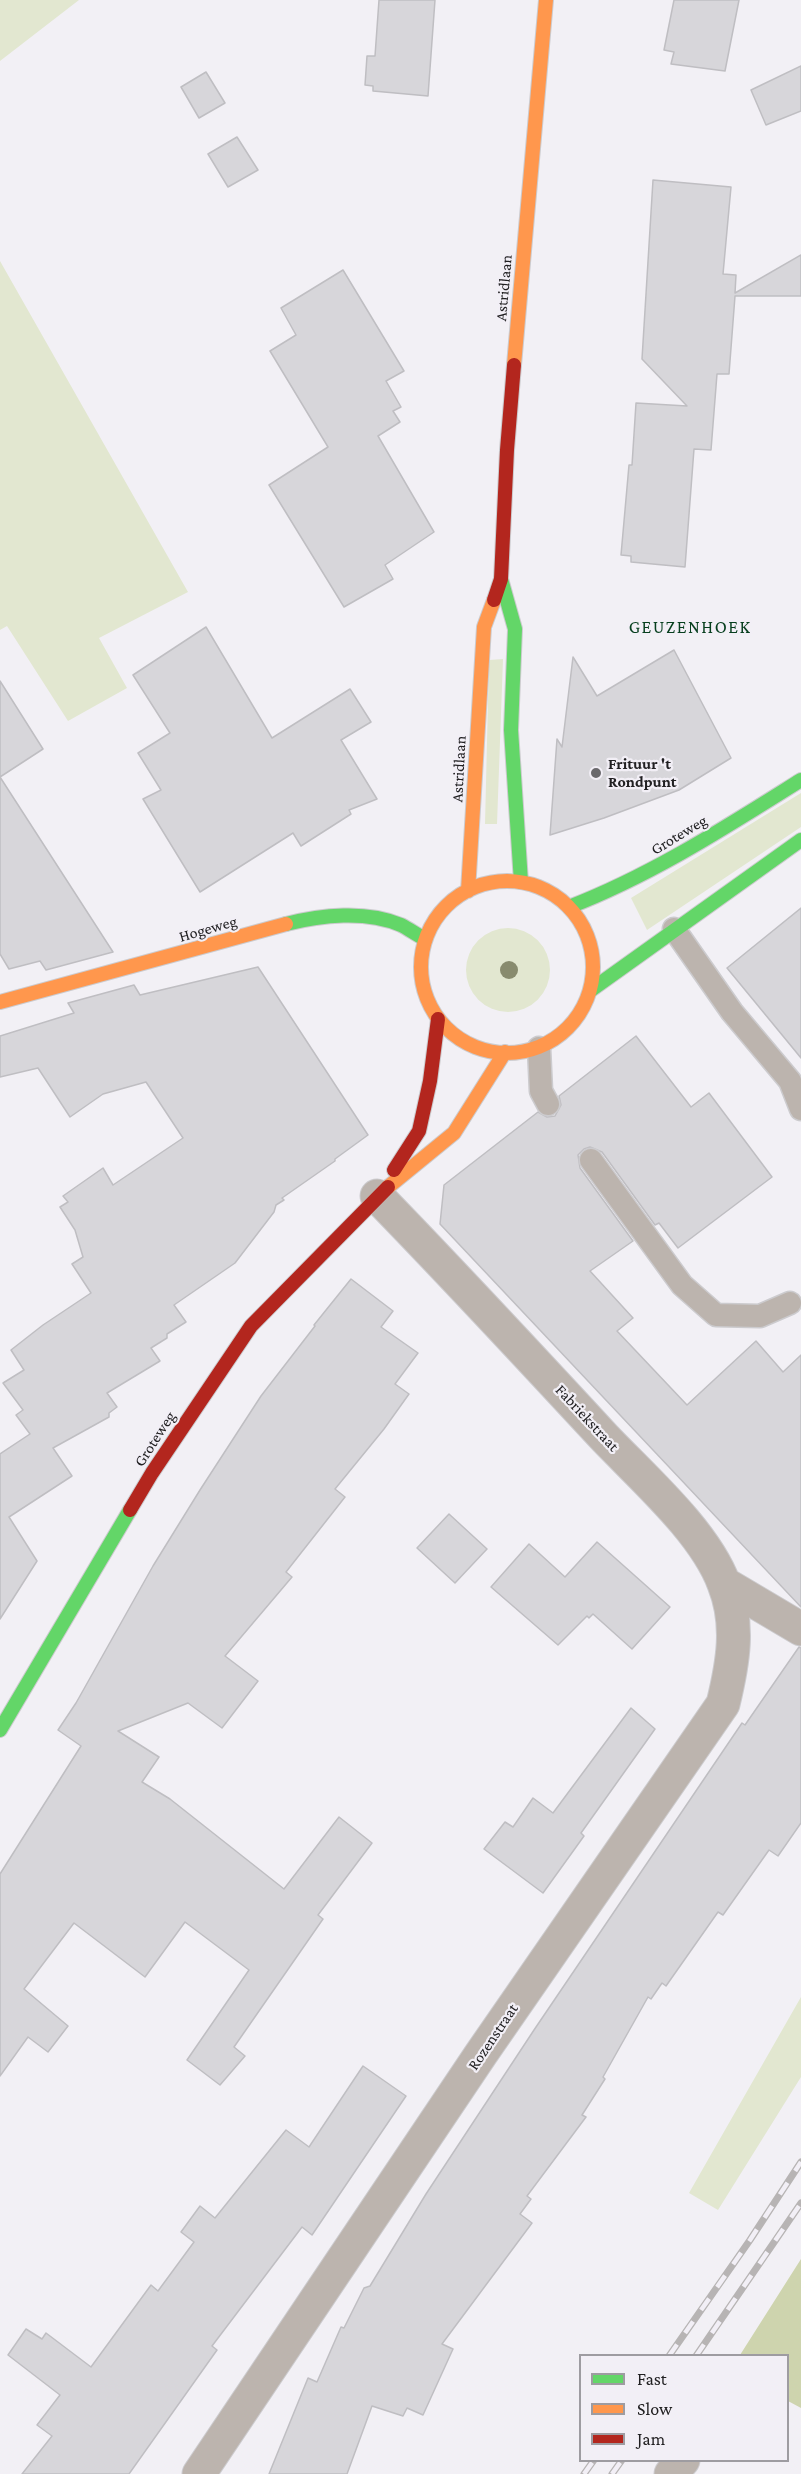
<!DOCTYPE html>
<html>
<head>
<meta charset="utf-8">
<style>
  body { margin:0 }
  #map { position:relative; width:801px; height:2474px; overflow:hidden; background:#f2f0f5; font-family:"Crimson Pro",serif }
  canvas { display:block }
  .legend { position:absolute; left:579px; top:2354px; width:210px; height:108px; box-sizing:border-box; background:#f2eff6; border:2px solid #9e9ca1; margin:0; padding:8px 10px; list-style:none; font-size:18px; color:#212022 }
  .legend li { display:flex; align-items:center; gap:12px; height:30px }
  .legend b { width:30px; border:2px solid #9e9ca1 }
</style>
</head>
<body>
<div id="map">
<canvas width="801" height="2474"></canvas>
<ul class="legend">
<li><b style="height:8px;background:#63d668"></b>Fast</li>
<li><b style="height:8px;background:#ff974d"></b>Slow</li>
<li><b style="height:8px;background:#b3261e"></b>Jam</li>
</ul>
</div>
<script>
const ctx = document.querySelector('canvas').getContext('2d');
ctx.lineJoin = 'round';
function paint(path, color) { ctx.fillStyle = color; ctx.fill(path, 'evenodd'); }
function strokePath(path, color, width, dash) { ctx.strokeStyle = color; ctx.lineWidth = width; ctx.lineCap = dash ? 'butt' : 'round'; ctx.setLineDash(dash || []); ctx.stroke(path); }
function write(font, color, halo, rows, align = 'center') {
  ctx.font = font + ' "Crimson Pro",serif'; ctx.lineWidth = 4.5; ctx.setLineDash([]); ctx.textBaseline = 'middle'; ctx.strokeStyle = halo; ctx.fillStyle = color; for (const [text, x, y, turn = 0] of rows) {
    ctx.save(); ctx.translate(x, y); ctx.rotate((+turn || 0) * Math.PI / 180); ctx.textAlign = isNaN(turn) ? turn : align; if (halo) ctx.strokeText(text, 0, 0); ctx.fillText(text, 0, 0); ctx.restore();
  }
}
paint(new Path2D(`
  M 0,0 L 79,0 L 0,61 Z
  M 0,261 L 188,592 L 99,638 L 127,688 L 68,721 L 7,626 L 0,630 Z
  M 503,659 L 497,824 L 485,824 L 489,660 Z
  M 801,793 L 801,827 L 647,930 L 631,898 Z
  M466 970a42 42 0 1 1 84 0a42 42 0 1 1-84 0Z
  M 801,1997 L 801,2077 L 718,2210 L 689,2193 Z`), '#e2e7d0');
paint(new Path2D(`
  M 801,2259 L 801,2408 L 788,2401 L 788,2356 L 740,2355 Z`), '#ced4ae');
const building = new Path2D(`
  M 379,0 L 435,0 L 428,96 L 373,91 L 373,86 L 365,85 L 367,56 L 375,56 Z
  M 674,0 L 739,0 L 725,71 L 671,64 L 674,52 L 664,50 Z
  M 801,66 L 801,111 L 766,125 L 751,90 Z
  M 206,72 L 225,103 L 199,118 L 181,87 Z
  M 237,137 L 258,170 L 228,187 L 208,154 Z
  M 653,180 L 731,187 L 723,274 L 736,275 L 735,293 L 801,255 L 801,296 L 735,296 L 729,374 L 717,374 L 711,450 L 694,449 L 685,567 L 631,562 L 631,556 L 621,555 L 629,465 L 632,465 L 636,403 L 687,406 L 642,359 Z
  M 343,270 L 404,371 L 386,381 L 401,407 L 393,411 L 400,422 L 378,436 L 434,532 L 385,565 L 393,579 L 344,607 L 269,485 L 328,447 L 270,351 L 296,335 L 281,308 Z
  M 206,627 L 272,738 L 350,689 L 371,722 L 341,740 L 377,799 L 349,810 L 351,814 L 301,846 L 293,833 L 200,892 L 143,799 L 161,790 L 138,753 L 170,733 L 133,675 Z
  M 674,650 L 731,758 L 679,790 L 604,818 L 550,835 L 557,739 L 562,747 L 573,657 L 597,696 Z
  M 0,681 L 43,749 L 0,777 Z
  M 0,777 L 113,952 L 46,970 L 40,961 L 9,969 L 0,954 Z
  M 801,908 L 801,1058 L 727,968 Z
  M 258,967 L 368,1135 L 335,1159 L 335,1161 L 282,1198 L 284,1200 L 276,1205 L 274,1212 L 235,1263 L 174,1305 L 186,1322 L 167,1334 L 167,1338 L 151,1348 L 160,1361 L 107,1393 L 117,1407 L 109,1413 L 109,1417 L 53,1448 L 72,1476 L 9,1517 L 37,1561 L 0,1619 L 0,1454 L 30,1434 L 16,1415 L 23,1410 L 3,1383 L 24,1370 L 11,1350 L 43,1325 L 91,1293 L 72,1264 L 83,1257 L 75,1230 L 60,1207 L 68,1202 L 63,1196 L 103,1168 L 113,1185 L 183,1138 L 146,1082 L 103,1094 L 70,1117 L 38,1068 L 0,1077 L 0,1036 L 74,1013 L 68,1003 L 134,985 L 140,995 Z
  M 636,1036 L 691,1107 L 709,1093 L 772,1177 L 678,1248 L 659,1223 L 655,1225 L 602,1152 L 590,1147 L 584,1149 L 578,1155 L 580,1168 L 633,1241 L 590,1271 L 633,1318 L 617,1331 L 687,1405 L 756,1341 L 783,1372 L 801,1355 L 801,1607 L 440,1224 L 444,1185 L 538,1112 L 547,1117 L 555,1116 L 561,1105 L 559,1096 Z
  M 351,1279 L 393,1311 L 381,1327 L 418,1353 L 395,1384 L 409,1394 L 384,1429 L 335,1489 L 345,1497 L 286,1572 L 292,1577 L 225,1656 L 258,1681 L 222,1728 L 188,1703 L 118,1731 L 159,1757 L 142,1782 L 170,1799 L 284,1889 L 339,1817 L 372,1843 L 318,1915 L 323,1919 L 234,2047 L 245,2056 L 220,2085 L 187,2060 L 249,1970 L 185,1922 L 145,1977 L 74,1923 L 24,1989 L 68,2026 L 48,2052 L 28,2037 L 0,2076 L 0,1874 L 81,1746 L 58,1730 L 76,1703 L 153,1566 L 200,1490 L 261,1396 L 315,1326 L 314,1325 Z
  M 449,1514 L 487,1549 L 455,1583 L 417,1548 Z
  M 597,1542 L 670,1607 L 632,1649 L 593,1614 L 589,1618 L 587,1616 L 558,1645 L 491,1587 L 529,1544 L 565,1577 Z
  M 799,1647 L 801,1648 L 801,1823 L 778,1856 L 769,1850 L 723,1915 L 718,1912 L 666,1986 L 662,1983 L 651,1999 L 648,1997 L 603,2077 L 605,2079 L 582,2115 L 586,2117 L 527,2196 L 531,2199 L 520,2214 L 532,2223 L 442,2344 L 453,2349 L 423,2415 L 407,2408 L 403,2416 L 372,2406 L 347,2474 L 269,2474 L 308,2378 L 317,2382 L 341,2327 L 344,2328 L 364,2288 L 370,2286 L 426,2194 L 534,2030 L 742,1723 L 745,1725 Z
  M 631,1708 L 655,1729 L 581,1833 L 584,1836 L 543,1893 L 484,1849 L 505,1822 L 513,1827 L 533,1798 L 553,1813 Z
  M 363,2066 L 406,2096 L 312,2235 L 302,2227 L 212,2346 L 217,2350 L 129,2474 L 22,2474 L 52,2436 L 37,2425 L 60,2395 L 8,2355 L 26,2329 L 42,2339 L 46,2333 L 91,2367 L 151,2285 L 158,2291 L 194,2242 L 181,2232 L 200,2206 L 215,2218 L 286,2130 L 309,2147 Z`);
paint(building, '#d7d6da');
strokePath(building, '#bfbec2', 1.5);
const lane = new Path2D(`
  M 674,929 L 732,1012 L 790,1081 L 801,1109
  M 539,1048 L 541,1091 L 548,1104
  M 591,1160 L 682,1285 L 716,1315 L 760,1316 L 790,1303`);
const street = new Path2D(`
  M 725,1584 L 801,1629
  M 199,2474 L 481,2054 L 723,1704 C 733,1663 740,1624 724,1584 C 705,1532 643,1478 604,1437 C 529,1356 454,1275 377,1196
  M 671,2474 L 683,2460`);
const fast = new Path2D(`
  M 501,579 L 515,629 L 511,730 L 521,882
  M 569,907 C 652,875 726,827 801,780
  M 286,924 C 321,915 366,910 401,925 C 409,929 417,935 425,939
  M 591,990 L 801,840
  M 0,1730 L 130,1510`);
const slow = new Path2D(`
  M 514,365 L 546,0
  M421 967a86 86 0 1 1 172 0a86 86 0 1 1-172 0Z
  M 468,891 L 484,627 L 494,600
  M 0,1002 L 286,924
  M 388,1187 L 454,1133 L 505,1052`);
const jam = new Path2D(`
  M 494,600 L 501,579 L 507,450 L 514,365
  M 394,1170 L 419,1131 L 430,1081 L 438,1019
  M 130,1510 L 152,1473 L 251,1326 L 388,1187`);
strokePath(lane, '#cccbce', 25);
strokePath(street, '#cccbce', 35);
strokePath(fast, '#cccbce', 16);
strokePath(slow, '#cccbce', 16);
strokePath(jam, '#cccbce', 16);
strokePath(lane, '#bcb4ae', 22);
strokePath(street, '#bcb4ae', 33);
strokePath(fast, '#63d668', 14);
strokePath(slow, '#ff974d', 14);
strokePath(jam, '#b3261e', 14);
const rail = new Path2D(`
  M 669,2356 L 750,2240 L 801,2162
  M 696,2356 L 801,2203
  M 584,2474 L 594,2460
  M 612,2474 L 622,2460`);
strokePath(rail, '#b7b4b4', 7);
strokePath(rail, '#f2eff6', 4.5, [14]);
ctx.fillStyle = '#888b6e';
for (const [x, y] of [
  [509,970]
]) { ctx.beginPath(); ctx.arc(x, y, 9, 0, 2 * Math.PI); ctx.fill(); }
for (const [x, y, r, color] of [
  [596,773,6,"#6a696c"]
]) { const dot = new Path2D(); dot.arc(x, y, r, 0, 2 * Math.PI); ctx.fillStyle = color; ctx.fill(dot); strokePath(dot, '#f2eff6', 2); }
write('16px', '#212022', '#f2eff6', [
  ["Astridlaan",504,288,-85],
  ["Astridlaan",459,769,-87],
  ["Groteweg",679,835,-31],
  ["Hogeweg",208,929,-16],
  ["Fabriekstraat",587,1418,47],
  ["Groteweg",155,1439,-57],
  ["Rozenstraat",493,2037,-56]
]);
write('bold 16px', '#212022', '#f2eff6', [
  ["Frituur 't",608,764],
  ["Rondpunt",608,782]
], 'left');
ctx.letterSpacing = '1.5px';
write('18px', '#073f1e', '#f2eff6', [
  ["GEUZENHOEK",690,627]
]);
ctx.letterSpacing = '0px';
</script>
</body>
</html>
